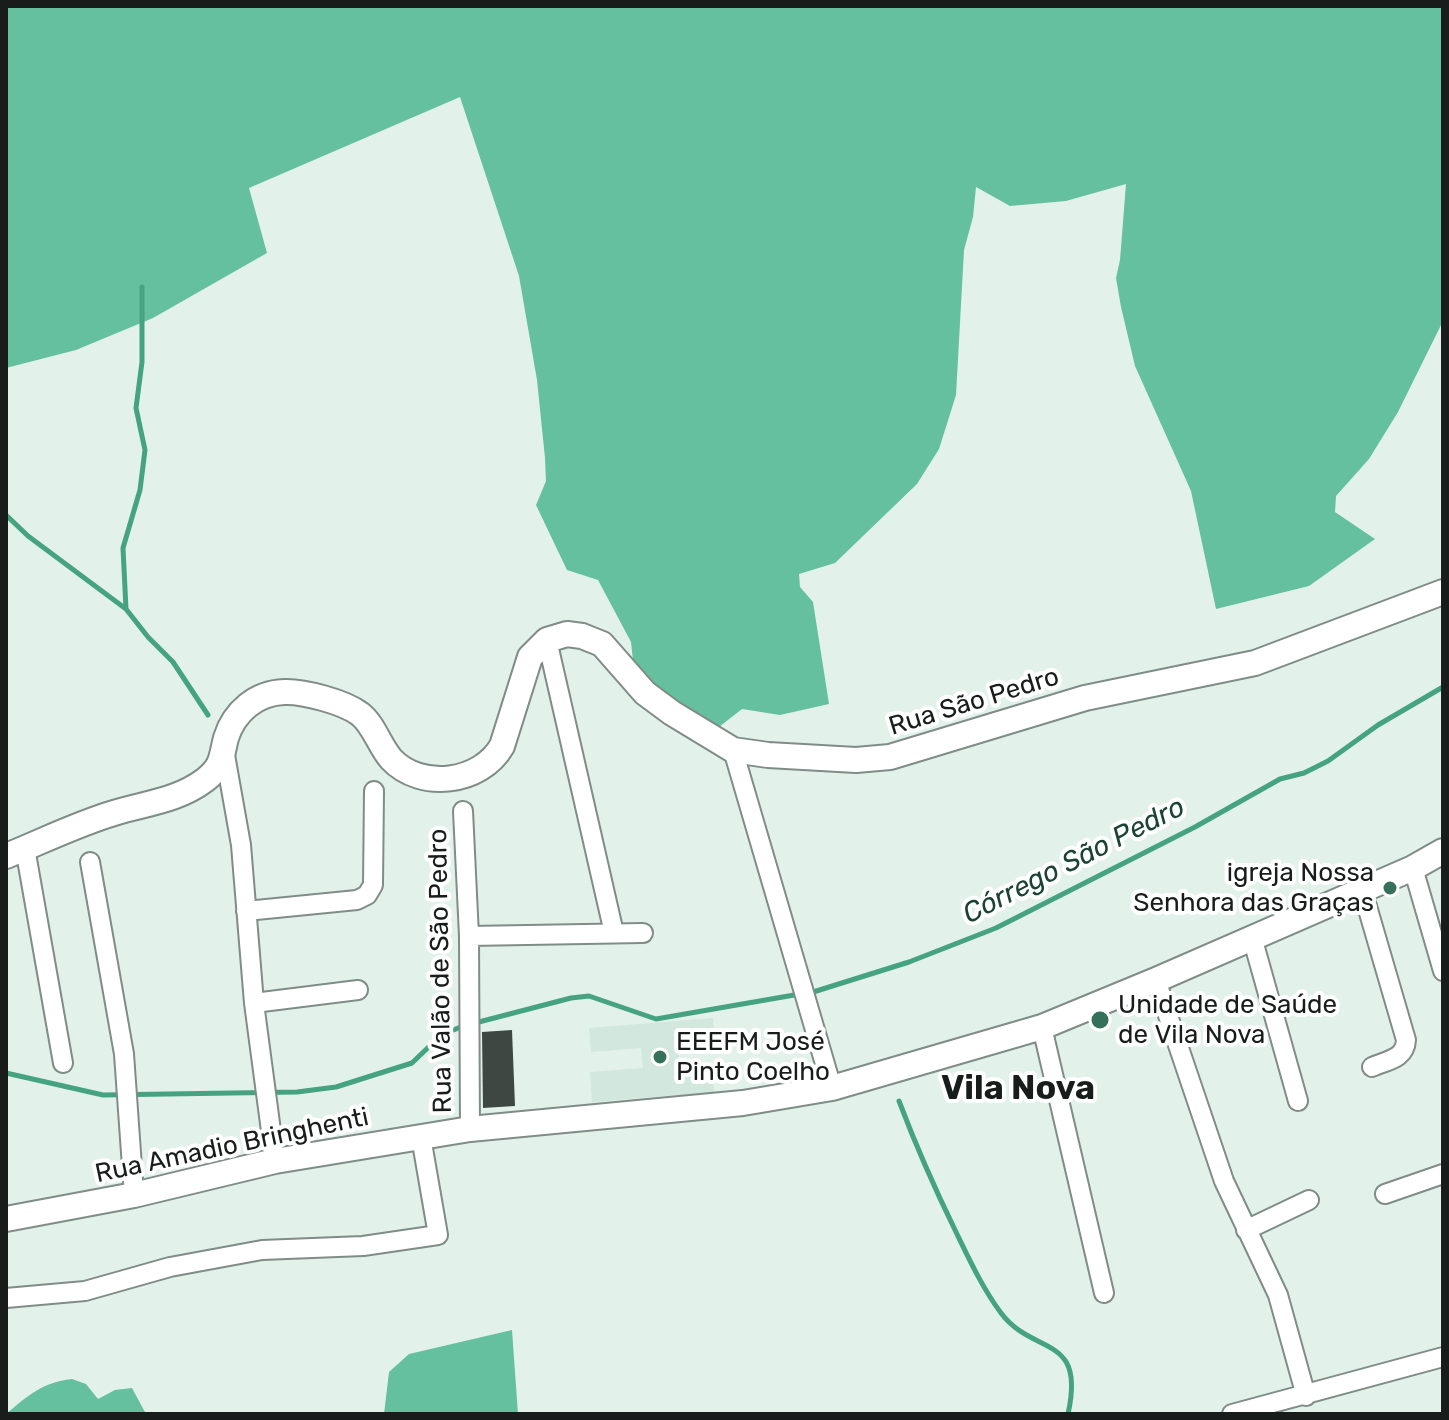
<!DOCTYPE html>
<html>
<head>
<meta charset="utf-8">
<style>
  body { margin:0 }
  #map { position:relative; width:1449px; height:1420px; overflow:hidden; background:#e3f1eb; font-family:Rubik,sans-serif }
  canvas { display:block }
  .frame { position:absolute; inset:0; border:8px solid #181d1b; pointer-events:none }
</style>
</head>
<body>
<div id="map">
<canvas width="1449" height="1420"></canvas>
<div class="frame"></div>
</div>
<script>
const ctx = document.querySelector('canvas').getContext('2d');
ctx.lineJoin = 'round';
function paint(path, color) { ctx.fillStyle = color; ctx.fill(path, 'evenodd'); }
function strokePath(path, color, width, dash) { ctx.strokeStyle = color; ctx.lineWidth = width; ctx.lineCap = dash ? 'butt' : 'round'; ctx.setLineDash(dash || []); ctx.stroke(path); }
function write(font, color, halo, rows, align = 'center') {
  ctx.font = font + ' Rubik,sans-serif'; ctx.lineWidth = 8; ctx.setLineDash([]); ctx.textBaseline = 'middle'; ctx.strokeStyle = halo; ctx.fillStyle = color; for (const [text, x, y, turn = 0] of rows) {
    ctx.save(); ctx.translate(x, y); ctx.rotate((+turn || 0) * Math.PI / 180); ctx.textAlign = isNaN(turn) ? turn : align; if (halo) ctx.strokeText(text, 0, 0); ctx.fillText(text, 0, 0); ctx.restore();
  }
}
paint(new Path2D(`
  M 713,1018 L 715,1043 L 678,1046 L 679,1065 L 712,1062 L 714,1092 L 592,1102 L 590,1072 L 643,1068 L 641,1048 L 591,1052 L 589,1028 Z`), '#d2e7de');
paint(new Path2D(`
  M 6,6 L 1443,6 L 1443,321 L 1398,412 L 1369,459 L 1336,496 L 1335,512 L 1375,539 L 1309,586 L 1216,609 L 1191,491 L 1135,366 L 1121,307 L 1116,278 L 1120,260 L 1126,184 L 1066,201 L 1010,206 L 976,187 L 973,217 L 964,250 L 956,395 L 939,449 L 917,484 L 835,563 L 799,574 L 800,587 L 813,602 L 829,704 L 780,715 L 742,709 L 710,734 L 635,679 L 631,642 L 598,580 L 567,570 L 536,505 L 546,481 L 545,458 L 537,380 L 519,276 L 460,97 L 249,188 L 267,253 L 153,318 L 76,350 L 6,368 Z
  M 512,1330 L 518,1414 L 384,1414 L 389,1372 L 409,1354 Z
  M 72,1379 L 86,1384 L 98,1399 L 115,1390 L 132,1388 L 146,1414 L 6,1414 C 29,1395 41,1383 72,1379 Z`), '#64c09e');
strokePath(new Path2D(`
  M 6,515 L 28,536 L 126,609 L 148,637 L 173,662 L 208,715
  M 126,609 L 123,548 L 140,490 L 145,450 L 136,408 L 142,362 L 142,287
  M 810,993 L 909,962 L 996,928 L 1195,827 L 1280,779 L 1304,773 L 1328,761 L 1378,725 L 1443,687
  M 475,1023 L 571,998 L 589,996 L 656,1019 L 800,994
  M 6,1073 L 103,1095 L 297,1092 L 336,1087 L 412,1063 L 440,1036 L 465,1025
  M 899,1101 C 916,1146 935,1189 956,1232 C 969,1259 983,1289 1001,1313 C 1033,1356 1086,1333 1068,1414`), '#45a382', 5);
paint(new Path2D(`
  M 512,1030 L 515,1106 L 483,1108 L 482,1032 Z`), '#3d4843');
const street = new Path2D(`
  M 547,640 L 614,933
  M 733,750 L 832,1088
  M 225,755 L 241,845 L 254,1003 L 275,1161
  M 463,811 L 469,936 L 470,1129
  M 25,848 L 63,1063
  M 90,862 L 124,1054 L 134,1195
  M 1413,868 L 1443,971
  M 1362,889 L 1406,1040 C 1405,1059 1388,1060 1372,1067
  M 246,911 L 357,900 L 367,895 L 373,885 L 374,791
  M 469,936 L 643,933
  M 1252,937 L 1298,1101
  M 1156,980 L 1224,1181 L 1278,1295 L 1306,1396
  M 254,1003 L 358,990
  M 1042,1027 L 1104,1293
  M 1385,1194 L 1443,1174
  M 1246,1230 L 1309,1200
  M 6,1298 L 85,1291 L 170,1267 L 262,1250 L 363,1246 L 438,1235 L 421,1137
  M 1232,1414 L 1443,1357`);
const secondary = new Path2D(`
  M 6,856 C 41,842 77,824 114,813 C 146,803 177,801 205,780 C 223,766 221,757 226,738 C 234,712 256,693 284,692 C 303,691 344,702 360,714 C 374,725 379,745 391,759 C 421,791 481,783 502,746 L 530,657 L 547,640 L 567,634 L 582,636 L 602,644 L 645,693 L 672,713 L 733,750 L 768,755 L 856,760 L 890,757 L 1085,698 L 1255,663 L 1443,592
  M 6,1219 L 134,1195 L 275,1161 L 470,1129 L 743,1103 L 832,1088 L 1042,1027 L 1156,980 L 1413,868 L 1443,851`);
strokePath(street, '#808c87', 22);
strokePath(secondary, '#808c87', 28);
strokePath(street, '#fff', 18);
strokePath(secondary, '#fff', 24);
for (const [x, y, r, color] of [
  [1390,888,8,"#35705b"],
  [1100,1020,10,"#35705b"],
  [660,1057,8,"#35705b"]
]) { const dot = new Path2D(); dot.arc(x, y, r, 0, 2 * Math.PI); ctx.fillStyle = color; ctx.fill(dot); strokePath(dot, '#fff', 3); }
write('26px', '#181d1b', '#fff', [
  ["Rua São Pedro",974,702,-17],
  ["Rua Valão de São Pedro",441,971,-91],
  ["Rua Amadio Bringhenti",232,1146,-12]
]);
write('26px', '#181d1b', '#fff', [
  ["igreja Nossa",1374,873,"right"],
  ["Senhora das Graças",1374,903,"right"],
  ["Unidade de Saúde",1118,1005],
  ["de Vila Nova",1118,1035],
  ["EEEFM José",676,1042],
  ["Pinto Coelho",676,1072]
], 'left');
write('italic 28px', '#1b4335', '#fff', [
  ["Córrego São Pedro",1074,861,-27]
]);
write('bold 34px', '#181d1b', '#fff', [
  ["Vila Nova",1018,1089]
]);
</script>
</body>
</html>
